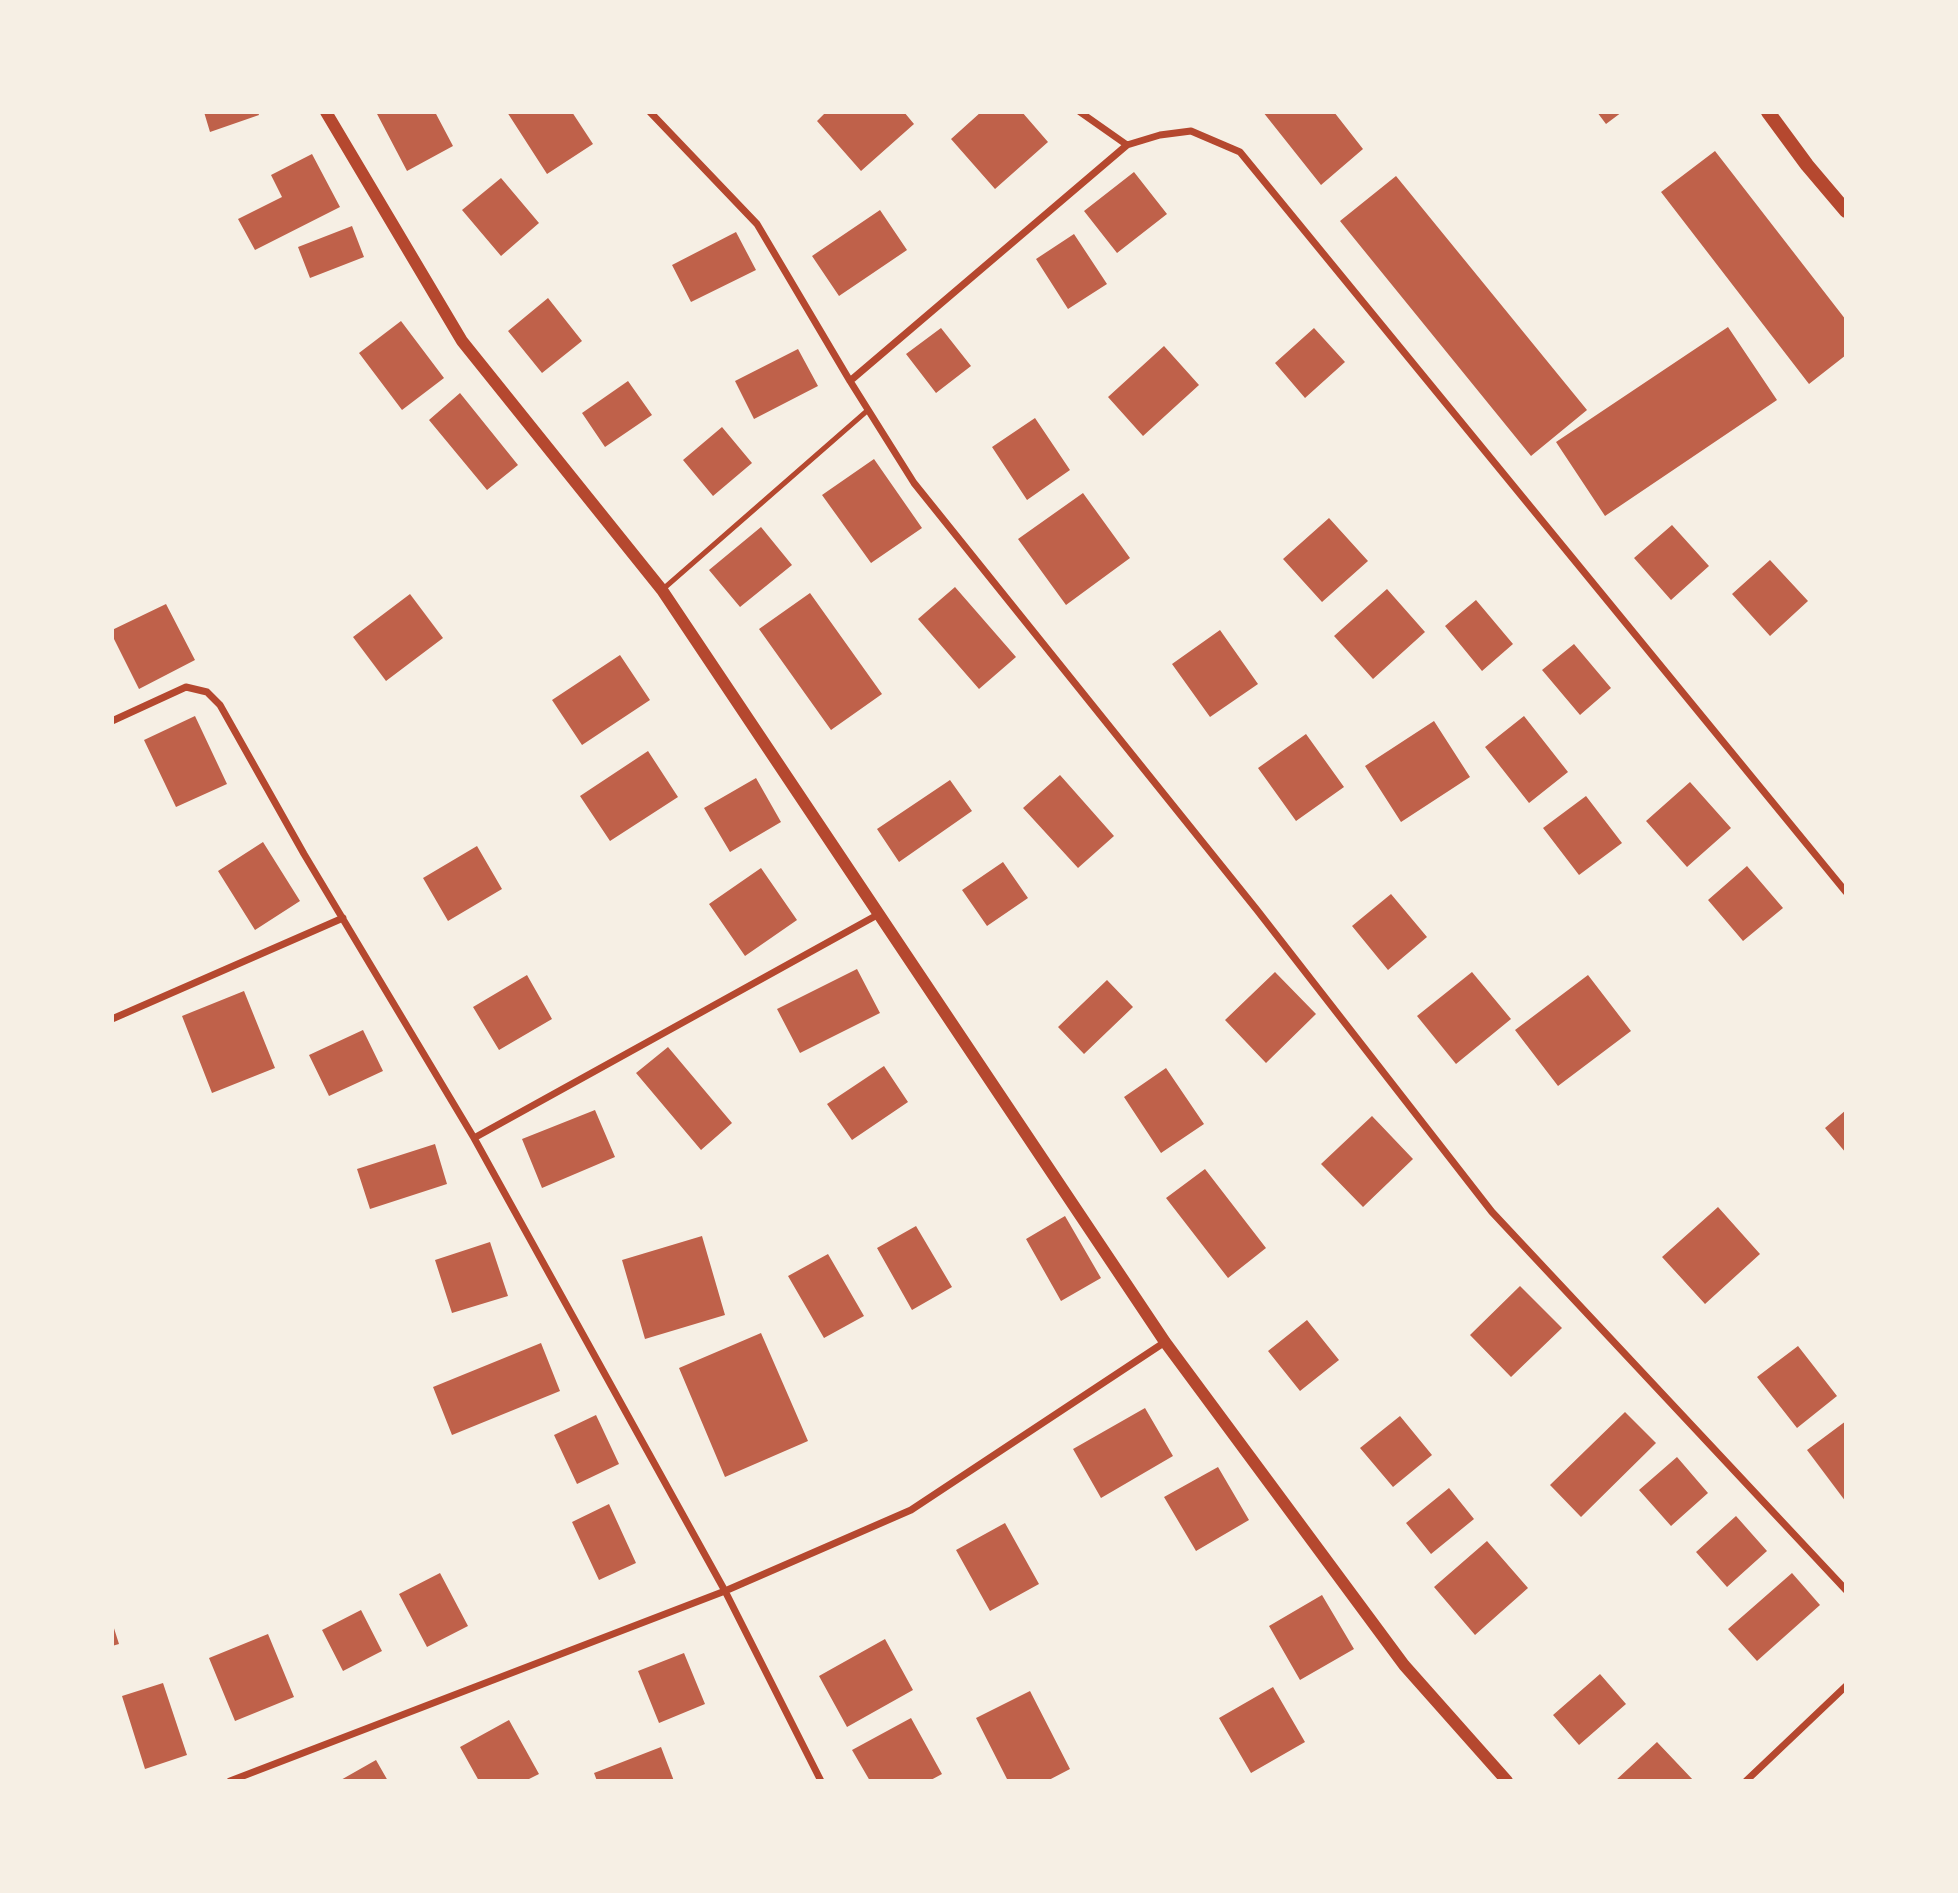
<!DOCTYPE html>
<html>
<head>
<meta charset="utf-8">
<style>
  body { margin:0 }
  #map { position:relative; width:1958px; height:1893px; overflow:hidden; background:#f6efe4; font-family:Ubuntu,sans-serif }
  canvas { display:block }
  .frame { position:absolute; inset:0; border:114px solid #f6efe4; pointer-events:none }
</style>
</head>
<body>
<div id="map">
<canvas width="1958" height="1893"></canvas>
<div class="frame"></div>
</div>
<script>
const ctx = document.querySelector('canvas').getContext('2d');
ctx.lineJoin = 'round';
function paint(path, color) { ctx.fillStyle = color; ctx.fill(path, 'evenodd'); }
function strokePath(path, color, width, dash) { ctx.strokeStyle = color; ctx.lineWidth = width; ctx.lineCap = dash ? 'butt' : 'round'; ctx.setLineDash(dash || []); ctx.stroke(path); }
paint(new Path2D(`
  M 204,112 L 258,112 L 259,115 L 210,132 Z
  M 376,112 L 435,112 L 453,146 L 407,171 Z
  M 507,112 L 572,112 L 593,144 L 547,174 Z
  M 826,112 L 904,112 L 914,124 L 861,171 L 817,121 Z
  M 981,112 L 1022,112 L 1048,142 L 995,189 L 951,139 Z
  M 1263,112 L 1334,112 L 1363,149 L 1321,185 Z
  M 1597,112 L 1622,112 L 1606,124 Z
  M 1715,151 L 1846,320 L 1846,355 L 1809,384 L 1661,192 Z
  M 312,154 L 340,207 L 255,250 L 238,219 L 282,197 L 271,175 Z
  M 1134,172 L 1167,214 L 1117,253 L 1084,211 Z
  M 1396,176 L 1587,410 L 1531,456 L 1340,221 Z
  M 501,178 L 539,223 L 501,256 L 462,210 Z
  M 880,210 L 907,250 L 839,296 L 812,256 Z
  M 352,226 L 364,257 L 310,278 L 298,247 Z
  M 736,232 L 756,270 L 691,302 L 672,265 Z
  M 1074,234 L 1107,284 L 1068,309 L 1036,259 Z
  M 548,298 L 582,341 L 542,373 L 508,331 Z
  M 401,321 L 444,378 L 402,410 L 359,353 Z
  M 1728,327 L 1777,400 L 1605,516 L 1556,442 Z
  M 941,328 L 971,366 L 936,393 L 906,354 Z
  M 1314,328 L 1345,362 L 1305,398 L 1275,363 Z
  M 1164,346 L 1199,385 L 1143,436 L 1108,397 Z
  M 798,349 L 818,386 L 754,419 L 735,381 Z
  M 628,381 L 652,415 L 605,447 L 582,413 Z
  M 460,393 L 518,465 L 487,490 L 429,420 Z
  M 1035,418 L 1070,470 L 1027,500 L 992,447 Z
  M 722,427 L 752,463 L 713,496 L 683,460 Z
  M 874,459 L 922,528 L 871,563 L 822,495 Z
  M 1083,493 L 1130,558 L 1066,605 L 1018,539 Z
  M 1329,518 L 1368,561 L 1322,602 L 1283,559 Z
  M 1672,525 L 1709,566 L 1671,600 L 1634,558 Z
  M 761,527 L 792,565 L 740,607 L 709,570 Z
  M 1770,560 L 1808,601 L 1770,636 L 1732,594 Z
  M 955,587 L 1016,657 L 979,689 L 918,619 Z
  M 1387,589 L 1425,632 L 1373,679 L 1334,636 Z
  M 810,593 L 882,694 L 831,730 L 759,629 Z
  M 410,594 L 443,638 L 386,681 L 353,637 Z
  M 1476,600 L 1513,644 L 1482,671 L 1445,626 Z
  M 166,604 L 195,660 L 139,689 L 112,635 L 112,630 Z
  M 1220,630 L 1258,684 L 1210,717 L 1172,664 Z
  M 1574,644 L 1611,688 L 1580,715 L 1542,670 Z
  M 620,655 L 650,700 L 582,745 L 552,700 Z
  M 195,716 L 227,784 L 176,807 L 144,740 Z
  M 1524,716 L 1568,772 L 1529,803 L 1485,747 Z
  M 1434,721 L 1470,777 L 1401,822 L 1365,766 Z
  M 1306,734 L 1344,787 L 1296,821 L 1258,768 Z
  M 648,751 L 678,797 L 610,841 L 580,796 Z
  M 1060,775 L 1114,836 L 1078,868 L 1023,808 Z
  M 756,778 L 781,822 L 730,852 L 704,808 Z
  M 950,780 L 972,811 L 899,862 L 877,829 Z
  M 1690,782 L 1731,828 L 1687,867 L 1646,821 Z
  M 1586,796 L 1622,843 L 1579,875 L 1543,828 Z
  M 263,842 L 300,901 L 255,930 L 218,871 Z
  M 477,846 L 502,889 L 448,921 L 423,878 Z
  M 1003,862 L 1028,898 L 987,926 L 962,890 Z
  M 1747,866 L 1783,908 L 1743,941 L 1708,900 Z
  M 761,868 L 797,920 L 745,956 L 709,904 Z
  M 1391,894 L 1427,937 L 1388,970 L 1352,926 Z
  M 857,969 L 880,1013 L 800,1053 L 777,1009 Z
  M 1275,972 L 1316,1014 L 1266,1063 L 1225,1020 Z
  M 1472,972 L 1511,1019 L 1456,1064 L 1417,1016 Z
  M 527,975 L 552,1019 L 499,1050 L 473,1007 Z
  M 1588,975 L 1631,1031 L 1558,1086 L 1515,1030 Z
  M 1107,980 L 1133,1007 L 1084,1054 L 1058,1027 Z
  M 244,991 L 275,1068 L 212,1093 L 182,1016 Z
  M 363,1030 L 383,1071 L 329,1096 L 309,1055 Z
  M 668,1047 L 732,1123 L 701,1150 L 636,1073 Z
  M 884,1066 L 908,1102 L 852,1140 L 827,1104 Z
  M 1166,1068 L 1204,1124 L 1161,1153 L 1124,1097 Z
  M 595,1110 L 615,1157 L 542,1188 L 522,1139 Z
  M 1846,1110 L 1846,1153 L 1825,1128 Z
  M 1372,1116 L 1413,1159 L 1363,1207 L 1321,1164 Z
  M 435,1144 L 447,1184 L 370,1209 L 357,1169 Z
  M 1205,1169 L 1266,1248 L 1228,1278 L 1166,1198 Z
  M 1718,1207 L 1760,1254 L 1705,1304 L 1662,1257 Z
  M 1065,1216 L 1101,1278 L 1061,1301 L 1026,1239 Z
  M 916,1226 L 952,1287 L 912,1310 L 877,1248 Z
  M 702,1236 L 725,1315 L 645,1339 L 622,1260 Z
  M 490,1242 L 508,1296 L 452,1313 L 435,1260 Z
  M 828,1254 L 864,1316 L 824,1338 L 788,1276 Z
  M 1520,1286 L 1562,1328 L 1511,1377 L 1470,1335 Z
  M 1307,1320 L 1339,1360 L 1300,1391 L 1268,1351 Z
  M 761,1333 L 808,1441 L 725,1477 L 679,1368 Z
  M 541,1343 L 560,1391 L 452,1435 L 433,1387 Z
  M 1798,1346 L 1837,1396 L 1797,1428 L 1757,1377 Z
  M 1145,1408 L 1173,1456 L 1101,1498 L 1073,1449 Z
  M 1625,1412 L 1656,1443 L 1581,1517 L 1550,1485 Z
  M 596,1415 L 619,1464 L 577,1484 L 554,1435 Z
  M 1400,1416 L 1432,1455 L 1393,1487 L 1360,1448 Z
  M 1846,1421 L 1846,1502 L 1807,1450 Z
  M 1677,1457 L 1708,1493 L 1671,1526 L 1639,1490 Z
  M 1218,1467 L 1249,1520 L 1196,1551 L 1164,1497 Z
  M 1449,1488 L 1474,1519 L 1431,1554 L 1406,1523 Z
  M 609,1504 L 636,1563 L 599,1580 L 572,1522 Z
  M 1736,1516 L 1767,1551 L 1727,1587 L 1696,1552 Z
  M 1005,1523 L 1039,1584 L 990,1611 L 956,1550 Z
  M 1487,1541 L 1528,1588 L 1475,1635 L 1434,1587 Z
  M 440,1573 L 468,1626 L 427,1647 L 399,1594 Z
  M 1792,1573 L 1820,1605 L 1757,1661 L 1728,1629 Z
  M 1322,1595 L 1354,1649 L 1300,1680 L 1269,1626 Z
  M 361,1610 L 382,1651 L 343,1671 L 322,1630 Z
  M 112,1622 L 119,1644 L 112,1646 Z
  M 268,1634 L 294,1697 L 235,1721 L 209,1658 Z
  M 885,1639 L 913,1690 L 847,1727 L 819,1676 Z
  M 684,1653 L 705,1704 L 659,1723 L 638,1671 Z
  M 1600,1674 L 1626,1704 L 1579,1745 L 1553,1715 Z
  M 163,1683 L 187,1755 L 145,1769 L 122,1696 Z
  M 1273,1687 L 1305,1742 L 1251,1773 L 1219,1718 Z
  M 1030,1691 L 1070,1769 L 1047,1781 L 1008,1781 L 976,1718 Z
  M 911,1718 L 942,1774 L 929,1781 L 870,1781 L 852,1750 Z
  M 509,1720 L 539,1774 L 525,1781 L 479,1781 L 460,1747 Z
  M 1657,1742 L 1694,1781 L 1615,1781 Z
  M 661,1747 L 674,1781 L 597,1781 L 594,1773 Z
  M 376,1760 L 388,1781 L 339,1781 Z`), '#bf614a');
strokePath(new Path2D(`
  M 662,590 L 868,410`), '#b5482f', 5);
strokePath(new Path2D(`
  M 650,112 L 757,224 L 850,381 L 914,483 L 1257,910 L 1492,1212 L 1846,1590
  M 1080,112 L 1127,145
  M 850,381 L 1127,145 L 1160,135 L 1191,131 L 1240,152 L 1846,892
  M 112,721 L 186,687 L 207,692 L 220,705 L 304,854 L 474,1138 L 725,1591 L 821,1781
  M 112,1019 L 343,918
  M 474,1138 L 879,914
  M 230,1781 L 725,1591 L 911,1510 L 1165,1342
  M 1746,1781 L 1846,1686`), '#b5482f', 7);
strokePath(new Path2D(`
  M 326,112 L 462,341 L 662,590 L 1165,1342 L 1404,1665 L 1507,1781`), '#b5482f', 12);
strokePath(new Path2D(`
  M 1768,112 L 1807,165 L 1846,211`), '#b5482f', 14);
</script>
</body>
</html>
